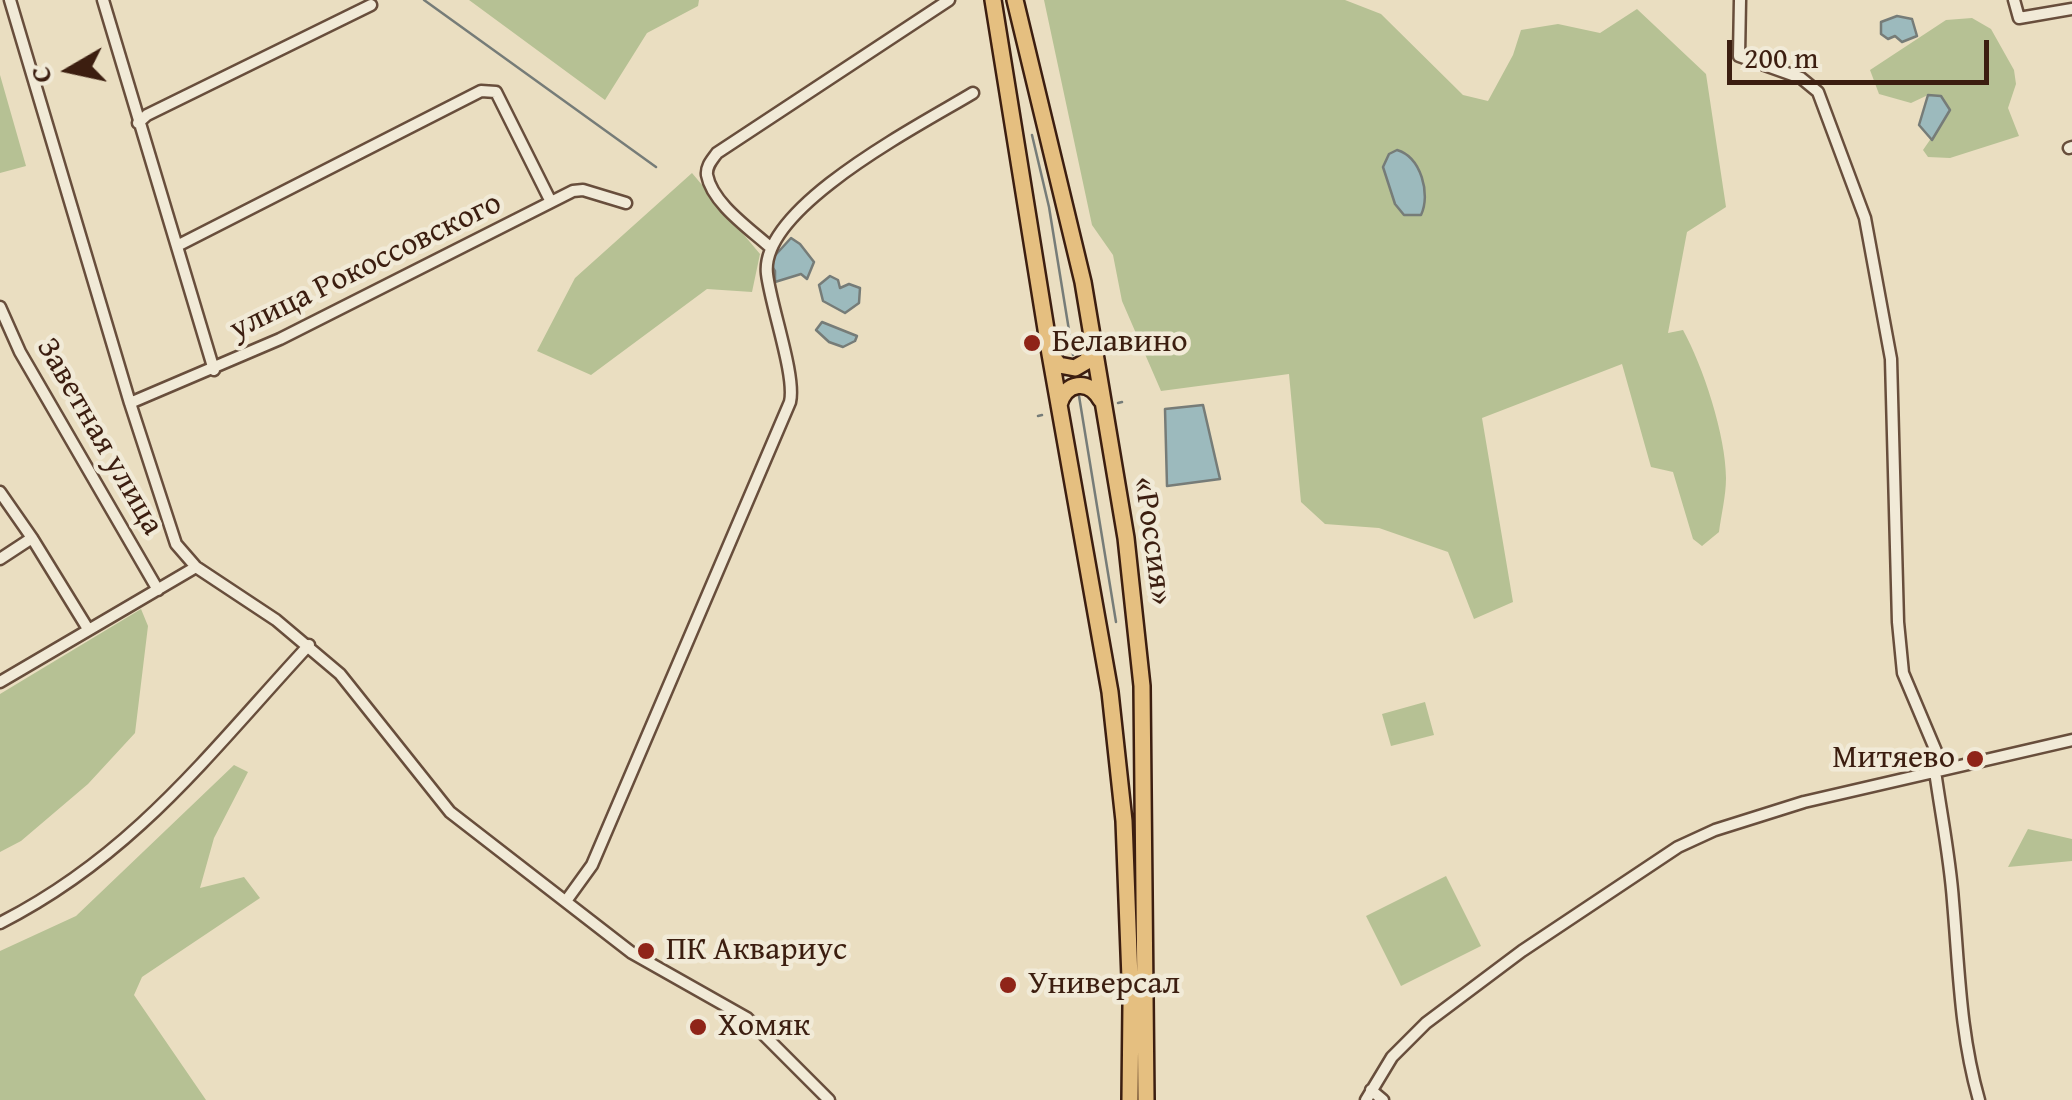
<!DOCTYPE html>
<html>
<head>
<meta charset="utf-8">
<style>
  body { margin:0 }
  #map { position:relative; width:2072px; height:1100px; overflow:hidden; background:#eadec1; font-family:"Gentium Book Plus",serif }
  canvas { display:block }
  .north { position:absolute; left:20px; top:20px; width:100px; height:100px; -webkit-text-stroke:8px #f1ead7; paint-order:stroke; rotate:261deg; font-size:28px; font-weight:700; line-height:40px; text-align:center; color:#3c1e10 }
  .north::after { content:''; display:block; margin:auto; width:35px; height:45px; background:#3c1e10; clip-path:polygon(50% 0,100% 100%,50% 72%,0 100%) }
  .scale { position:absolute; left:1727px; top:40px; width:262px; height:45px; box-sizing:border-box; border:5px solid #3c1e10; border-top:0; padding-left:12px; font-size:30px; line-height:35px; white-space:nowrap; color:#3c1e10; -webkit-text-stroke:8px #f1ead7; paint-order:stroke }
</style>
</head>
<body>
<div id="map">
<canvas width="2072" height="1100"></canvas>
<div class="north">С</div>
<div class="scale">200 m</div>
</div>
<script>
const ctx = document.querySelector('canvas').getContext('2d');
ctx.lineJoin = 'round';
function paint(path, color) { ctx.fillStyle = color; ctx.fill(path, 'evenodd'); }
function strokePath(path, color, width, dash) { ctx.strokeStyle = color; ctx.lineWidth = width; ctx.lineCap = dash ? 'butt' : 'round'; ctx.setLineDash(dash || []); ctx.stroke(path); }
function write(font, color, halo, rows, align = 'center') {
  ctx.font = font + ' "Gentium Book Plus",serif'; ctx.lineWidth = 9; ctx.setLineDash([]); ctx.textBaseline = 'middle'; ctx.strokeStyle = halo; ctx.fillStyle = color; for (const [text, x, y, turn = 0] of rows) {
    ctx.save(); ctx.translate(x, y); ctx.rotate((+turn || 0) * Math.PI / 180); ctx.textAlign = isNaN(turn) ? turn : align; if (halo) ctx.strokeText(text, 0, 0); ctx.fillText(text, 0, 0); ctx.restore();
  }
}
paint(new Path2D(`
  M 469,0 L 699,0 L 698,6 L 647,33 L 605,100 Z
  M 1044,0 L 1345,0 L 1381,14 L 1463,95 L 1488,101 L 1513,55 L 1521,30 L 1558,24 L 1600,33 L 1637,9 L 1706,74 L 1726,207 L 1687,232 L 1668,333 L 1683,330 C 1703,366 1726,436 1726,478 C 1726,496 1721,515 1719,532 L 1702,546 L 1693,539 L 1673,472 L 1651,467 L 1622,364 L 1482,418 L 1513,602 L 1474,619 L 1448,552 L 1379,528 L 1325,524 L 1301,502 L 1289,374 L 1161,391 L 1122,301 L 1113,255 L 1092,225 Z
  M 1972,18 L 1991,29 L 2014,70 L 2016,84 L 2008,108 L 2019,136 L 1950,158 L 1928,157 L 1923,150 L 1950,111 L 1928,95 L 1911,103 L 1879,94 L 1870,70 L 1946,20 Z
  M 0,75 L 26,166 L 0,173 Z
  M 692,173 L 760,254 L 752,292 L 707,289 L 591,375 L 537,351 L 575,278 Z
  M 141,609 L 148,626 L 135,733 L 88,784 L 21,841 L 0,852 L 0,694 Z
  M 1425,702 L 1434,735 L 1391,746 L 1382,714 Z
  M 234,765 L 248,772 L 214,838 L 200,888 L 244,877 L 260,898 L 142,977 L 134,995 L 206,1100 L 0,1100 L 0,951 L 76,916 Z
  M 2028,829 L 2072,839 L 2072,861 L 2008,867 Z
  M 1446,876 L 1481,946 L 1401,986 L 1366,916 Z`), '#b6c194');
const water = new Path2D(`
  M 1897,16 L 1912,19 L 1917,36 L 1902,42 L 1895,36 L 1888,39 L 1881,34 L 1881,22 Z
  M 1928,95 L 1941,96 L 1950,110 L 1932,140 L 1919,125 Z
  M 1397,150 C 1421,157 1431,194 1421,215 L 1404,215 L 1395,204 L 1383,167 L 1389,154 Z
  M 791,238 L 800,244 L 814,262 L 807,279 L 801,274 L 775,282 L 775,271 L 769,262 Z
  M 830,276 L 838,280 L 840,288 L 849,284 L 860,288 L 859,303 L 845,313 L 823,301 L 819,285 Z
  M 822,322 L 857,336 L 855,341 L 843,347 L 829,342 L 816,330 Z
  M 1203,405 L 1220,479 L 1167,486 L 1165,409 Z`);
paint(water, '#9cbabd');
strokePath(water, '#767c78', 2.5);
strokePath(new Path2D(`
  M 424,0 L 656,167
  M 1032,135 L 1049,207 L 1073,355
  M 1079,396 L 1116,622
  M 1118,403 L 1122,402
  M 1038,416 L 1042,415`), '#767c78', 2.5);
const minor = new Path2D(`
  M 10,0 L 130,403 L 176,544 L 196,567 L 276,620 L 340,674 L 450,812 L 632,953 L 747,1018 L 829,1100
  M 103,0 L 214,370
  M 1740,0 L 1739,56 L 1801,78 L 1818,92 L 1865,218 L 1891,359 L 1898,622 L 1903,673 L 1941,763 L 1935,771 C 1941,814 1950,858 1953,901 C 1959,969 1960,1034 1979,1100
  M 2014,0 L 2019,18 L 2072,9
  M 138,123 L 147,115 L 371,5
  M 2069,148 L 2072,147
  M 177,246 L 481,91 L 496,92 L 551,202
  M 770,247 C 750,229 712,203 707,175 C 706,166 712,160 717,153 L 949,0
  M 0,307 L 20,352 L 158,590
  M 130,403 L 280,339 L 573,191 L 583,190 L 626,203
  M 0,492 L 32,538 L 88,629
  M 0,559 L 32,538
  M 0,682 L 196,567
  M 566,901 L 592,865 L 790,402 C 796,376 771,307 767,274 C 759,207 922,124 973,93
  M 0,923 C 134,855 210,752 309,645
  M 1371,1090 L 1383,1100
  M 1366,1100 L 1392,1057 L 1426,1023 L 1522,951 L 1678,847 L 1715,830 L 1804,802 L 2072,740`);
const highway = new Path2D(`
  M 993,0 L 1050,354 L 1110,692 L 1124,821 L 1131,1005 L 1130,1100
  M 1015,0 L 1083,282 L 1126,538 L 1142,686 L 1146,1100
  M 1050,354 L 1059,365 L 1075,368 L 1087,361 L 1093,347
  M 1059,405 C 1065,382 1089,378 1101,400`);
strokePath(minor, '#684e3c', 15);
strokePath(highway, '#3c1e10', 20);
strokePath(minor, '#f1ead7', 10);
strokePath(highway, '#e5bf80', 15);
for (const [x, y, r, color] of [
  [1032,343,10,"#8f2418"],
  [1975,759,10,"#8f2418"],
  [646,951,10,"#8f2418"],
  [1008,985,10,"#8f2418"],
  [698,1027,10,"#8f2418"]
]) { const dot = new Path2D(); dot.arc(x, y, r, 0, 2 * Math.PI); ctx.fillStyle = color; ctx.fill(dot); strokePath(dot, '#f1ead7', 4); }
write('32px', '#3c1e10', '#f1ead7', [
  ["улица Рокоссовского",366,267,-26],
  ["Заветная улица",99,437,60],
  ["«Россия»",1152,541,82]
]);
write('32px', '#3c1e10', '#f1ead7', [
  ["Белавино",1052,343],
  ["Митяево",1955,759,"right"],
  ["ПК Аквариус",666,951],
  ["Универсал",1028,985],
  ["Хомяк",718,1027]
], 'left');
</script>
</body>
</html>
